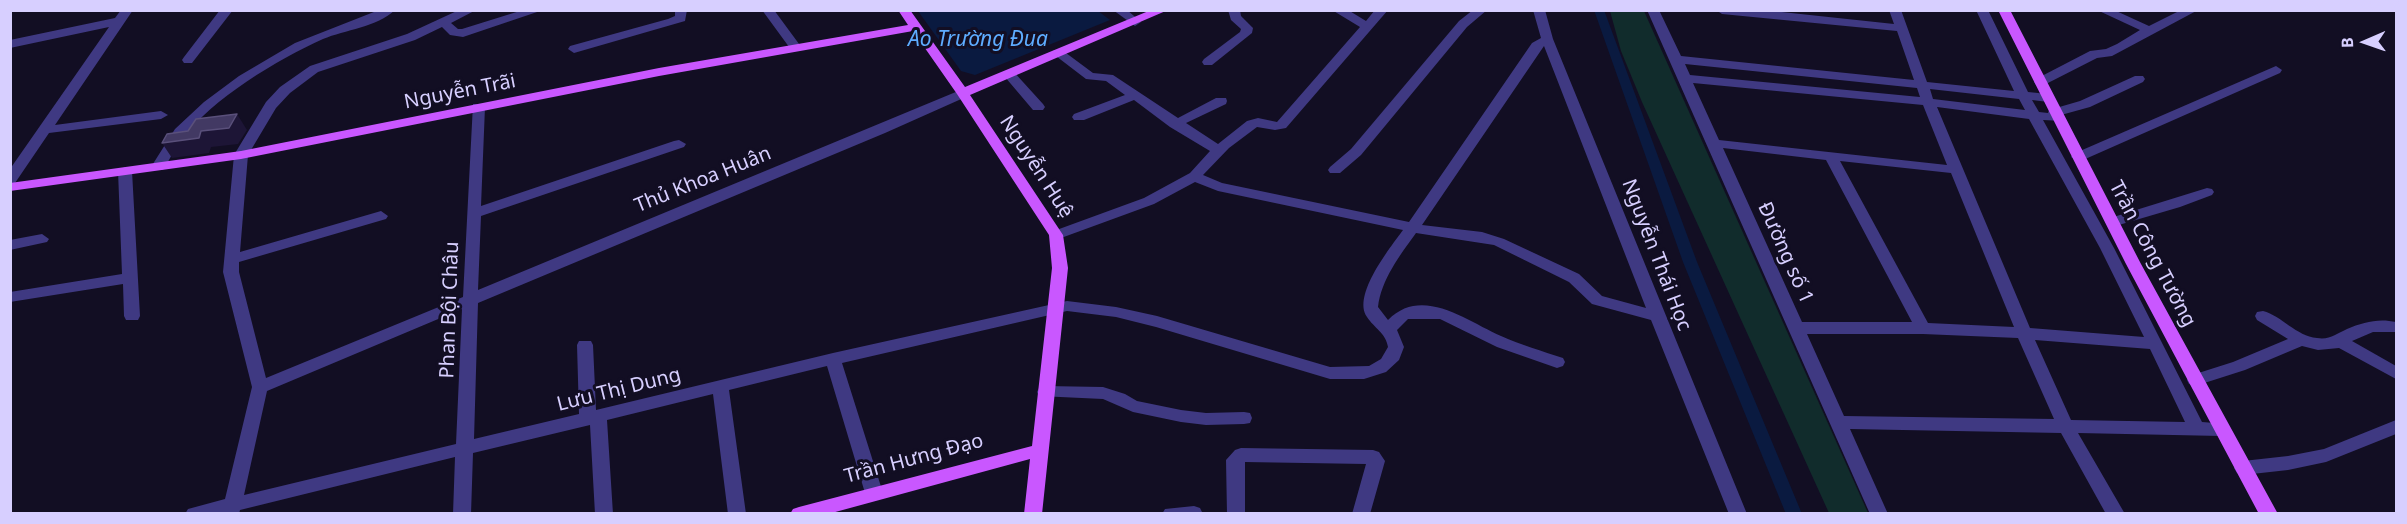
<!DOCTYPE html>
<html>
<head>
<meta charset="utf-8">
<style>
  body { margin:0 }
  #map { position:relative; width:2407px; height:524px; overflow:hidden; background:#120e23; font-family:"Noto Sans",sans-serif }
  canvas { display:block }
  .frame { position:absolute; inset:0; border:12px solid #d7cfff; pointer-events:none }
  .north { position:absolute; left:2335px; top:12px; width:60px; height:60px; -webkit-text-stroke:4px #120e23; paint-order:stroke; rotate:268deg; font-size:16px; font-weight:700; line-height:24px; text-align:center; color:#d7cfff }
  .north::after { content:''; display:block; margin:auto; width:21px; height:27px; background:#d7cfff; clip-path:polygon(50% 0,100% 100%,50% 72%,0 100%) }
</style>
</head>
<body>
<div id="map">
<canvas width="2407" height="524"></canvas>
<div class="frame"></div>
<div class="north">B</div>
</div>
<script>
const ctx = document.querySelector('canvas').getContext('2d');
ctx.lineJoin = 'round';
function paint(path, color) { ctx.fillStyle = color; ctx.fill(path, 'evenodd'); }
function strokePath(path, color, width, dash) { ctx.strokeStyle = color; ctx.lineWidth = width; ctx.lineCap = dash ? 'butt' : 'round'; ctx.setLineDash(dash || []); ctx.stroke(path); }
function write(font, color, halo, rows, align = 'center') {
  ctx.font = font + ' "Noto Sans",sans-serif'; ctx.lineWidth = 6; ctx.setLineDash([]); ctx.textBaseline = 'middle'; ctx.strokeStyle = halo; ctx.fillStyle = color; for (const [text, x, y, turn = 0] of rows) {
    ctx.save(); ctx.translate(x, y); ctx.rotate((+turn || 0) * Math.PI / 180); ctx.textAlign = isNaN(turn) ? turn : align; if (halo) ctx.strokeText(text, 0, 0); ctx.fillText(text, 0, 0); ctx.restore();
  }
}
paint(new Path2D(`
  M 1610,11 L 1644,11 L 1868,513 L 1829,513 L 1642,102 L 1621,51 Z`), '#112c2c');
paint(new Path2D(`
  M 918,11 L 1098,11 L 1110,20 L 975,75 L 961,71 Z`), '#0a1a40');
paint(new Path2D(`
  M 1594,10 L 1604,10 L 1697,262 L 1802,514 L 1786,514 L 1683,262 Z`), '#0a1a40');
paint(new Path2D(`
  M 121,10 L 133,10 L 55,125 L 161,111 L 168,115 L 161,119 L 49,133 L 15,183 L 10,184 L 10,169 L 109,27 L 10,48 L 10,40 L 115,18 Z
  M 220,10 L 233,10 L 192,63 L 184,63 L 182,60 L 184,57 Z
  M 379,10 L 395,10 C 377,27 345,30 323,39 C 278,59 212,99 182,139 C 174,148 170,160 163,170 L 153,170 L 151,167 L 175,129 L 204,102 L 239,76 L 295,43 Z
  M 459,10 L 476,10 L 451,23 L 458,29 L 462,29 L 523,10 L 543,10 L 463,37 L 450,35 L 442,27 L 415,40 L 318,72 L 290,93 L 276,108 L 248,155 L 240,252 L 381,211 L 388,216 L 386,219 L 239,262 L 239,272 L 266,378 L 463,297 L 473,104 L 483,104 L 485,107 L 481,206 L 674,141 L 679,140 L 686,144 L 684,147 L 481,216 L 478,290 L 963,89 L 968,90 L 969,93 L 968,96 L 885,133 L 478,303 L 474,439 L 579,414 L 577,345 L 579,341 L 591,341 L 593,345 L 596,410 L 833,353 L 1067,301 L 1116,307 L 1157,316 L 1330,367 L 1369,366 L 1381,359 L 1388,347 C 1386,333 1374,328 1367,317 C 1352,295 1390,248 1403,230 L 1218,191 L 1195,182 L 1154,204 L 1061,238 L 1051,238 L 1049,235 L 1051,232 L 1144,198 L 1190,173 L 1210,151 L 1170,127 L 1134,100 L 1084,120 L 1074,120 L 1072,117 L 1074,114 L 1125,95 L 1106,81 L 1086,79 L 1052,53 L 1054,50 L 1062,50 L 1093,73 L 1113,75 L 1178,118 L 1216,98 L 1226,98 L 1227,101 L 1226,104 L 1186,123 L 1218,144 L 1247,121 L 1258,118 L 1277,122 L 1360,27 L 1332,10 L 1348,10 L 1366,21 L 1375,10 L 1388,10 L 1286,128 L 1275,130 L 1257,127 L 1229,148 L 1203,175 L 1222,183 L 1409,222 L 1532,43 L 1541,38 L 1533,10 L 1545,10 L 1553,39 L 1747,514 L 1729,514 L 1651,320 L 1592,304 L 1569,282 L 1494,245 L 1416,233 C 1400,255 1381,280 1378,307 L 1388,320 C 1422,285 1467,321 1501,336 C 1521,345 1542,351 1563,358 L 1565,362 L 1563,366 L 1557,368 L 1497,347 L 1440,319 L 1408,319 L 1397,330 L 1404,347 L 1399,360 L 1386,372 L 1364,379 L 1330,379 L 1156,327 L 1116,317 L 1067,311 L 842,363 L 883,493 L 880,498 L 874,500 L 868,498 L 865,493 L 827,366 L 729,390 L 746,514 L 728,514 L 713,394 L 607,420 L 613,514 L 595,514 L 590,425 L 473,453 L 471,514 L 453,514 L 455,457 L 240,510 L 239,514 L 185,514 L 188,509 L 225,499 L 252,387 L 223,272 L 234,155 L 266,102 L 280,87 L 310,66 L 407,34 ZM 1544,46 L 1646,308 L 1602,296 L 1579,274 L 1504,239 L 1482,232 L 1422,225 ZM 462,309 L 456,444 L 244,495 L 267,391 Z
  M 675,10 L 687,10 L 685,21 L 574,53 L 568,49 L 570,46 L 668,19 L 675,16 Z
  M 762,10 L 774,10 L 802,48 L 800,51 L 792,51 Z
  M 1113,10 L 1127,10 L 1141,22 L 1135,26 Z
  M 1228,10 L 1240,10 L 1241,16 L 1253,28 L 1252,33 L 1212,65 L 1204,65 L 1202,62 L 1204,59 L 1240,32 L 1241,29 L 1231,20 Z
  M 1473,10 L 1487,10 L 1467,27 L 1361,155 L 1340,173 L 1330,173 L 1328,170 L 1330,167 L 1351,149 L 1459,21 Z
  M 1647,10 L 1659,10 L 1681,56 L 1914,80 L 1897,31 L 1722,14 L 1716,10 L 1763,10 L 1894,24 L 1889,10 L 1901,10 L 1927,82 L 2014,91 L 1976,10 L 1988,10 L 2028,92 L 2048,94 L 2054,98 L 2048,102 L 2032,100 L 2039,112 L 2048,113 L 2049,110 L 2080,101 L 2135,76 L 2143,76 L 2145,79 L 2143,82 L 2090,107 L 2061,115 L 2064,118 L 2062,121 L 2043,120 L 2114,248 L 2202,422 L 2227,424 L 2230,429 L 2227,434 L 2221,436 L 2078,433 L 2125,514 L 2106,514 L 2061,433 L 1850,429 L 1888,514 L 1870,514 ZM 1685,64 L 1917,88 L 1920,97 L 1690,75 ZM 1693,83 L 1923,105 L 1947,165 L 1719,140 ZM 1930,89 L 2019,99 L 2025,110 L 1933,99 ZM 1937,107 L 2029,119 L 2100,248 L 2144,337 L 2030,328 ZM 1723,148 L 1826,160 L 1912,322 L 1802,322 ZM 1840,161 L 1951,173 L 2014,327 L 1928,323 ZM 1807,334 L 1923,334 L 2018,338 L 2054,419 L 1844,416 ZM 2035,340 L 2150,349 L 2185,422 L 2071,420 Z
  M 2097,10 L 2114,10 L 2149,26 L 2181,10 L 2198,10 L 2112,56 L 2097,58 L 2044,85 L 2036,85 L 2034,82 L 2036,79 L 2090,51 L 2106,49 L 2117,44 L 2140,30 Z
  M 2276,66 L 2282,70 L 2280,73 L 2083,160 L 2078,161 L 2071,157 L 2073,154 Z
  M 1009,70 L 1013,71 L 1043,104 L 1045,107 L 1043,110 L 1033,110 L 1005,77 L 1003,74 Z
  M 125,167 L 132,171 L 140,316 L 138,320 L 126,320 L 124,316 L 123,284 L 10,302 L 10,292 L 122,274 L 118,171 Z
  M 2207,188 L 2212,189 L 2214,192 L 2212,195 L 2180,207 L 2112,227 L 2105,222 L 2107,219 Z
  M 42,234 L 49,239 L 47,242 L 10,250 L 10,240 Z
  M 2263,311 C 2282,316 2296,336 2317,338 C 2330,340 2336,334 2347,329 C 2363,322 2379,318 2396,322 L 2396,332 L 2373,332 L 2352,341 L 2396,366 L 2396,379 L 2339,348 L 2318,350 L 2302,346 L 2245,370 L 2195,386 L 2189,384 L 2187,380 L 2189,376 L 2233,362 L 2288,339 L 2257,320 L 2255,316 L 2257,312 Z
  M 1045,386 L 1103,387 L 1125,394 L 1137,401 L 1181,410 L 1206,413 L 1244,412 L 1250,413 L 1252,418 L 1250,423 L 1244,424 L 1206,425 L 1181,422 L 1133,412 L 1103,399 L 1039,396 L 1037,392 L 1039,388 Z
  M 2396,420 L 2396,434 L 2326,462 L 2288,470 L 2243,475 L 2237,473 L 2234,468 L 2237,463 L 2243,461 L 2288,456 L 2324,449 Z
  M 1241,448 L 1373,450 L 1379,452 L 1385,461 L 1370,514 L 1352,514 L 1366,464 L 1245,462 L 1245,514 L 1227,514 L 1226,460 L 1235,450 Z
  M 1194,506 L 1200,508 L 1203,514 L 1162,514 L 1165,509 Z`), '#3f3982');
paint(new Path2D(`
  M 898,10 L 910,10 L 965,87 L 1151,10 L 1168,10 L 970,95 L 1063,235 L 1068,268 L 1042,514 L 1024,514 L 1030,459 L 828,514 L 790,514 L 793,509 L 799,507 L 1032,446 L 1052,268 L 1049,235 L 957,94 L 913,31 L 659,76 L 241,159 L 10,191 L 10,183 L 241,151 L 659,68 L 908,25 Z
  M 1998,10 L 2010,10 L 2141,264 L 2278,514 L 2259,514 L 2126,264 Z`), '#c957ff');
paint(new Path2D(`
  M 237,114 L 247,130 L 238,144 L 211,147 L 209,153 L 172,158 L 162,143 Z`), '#1d1536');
const building = new Path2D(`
  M 237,114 L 229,128 L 201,131 L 199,138 L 162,143 L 167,134 L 188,131 L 196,119 Z`);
paint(building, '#423963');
strokePath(building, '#5a507b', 1.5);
write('20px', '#d7cfff', '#120e23', [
  ["Nguyễn Trãi",460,92,-11],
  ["Nguyễn Huệ",1036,167,57],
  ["Thủ Khoa Huân",703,180,-22],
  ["Đường số 1",1785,253,66],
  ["Trần Công Tường",2152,254,62],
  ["Nguyễn Thái Học",1656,255,69],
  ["Phan Bội Châu",450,310,-88],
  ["Lưu Thị Dung",619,390,-14],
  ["Trần Hưng Đạo",914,459,-15]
]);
write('italic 21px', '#5eacff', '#120e23', [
  ["Ao Trường Đua",978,40]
]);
</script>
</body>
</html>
